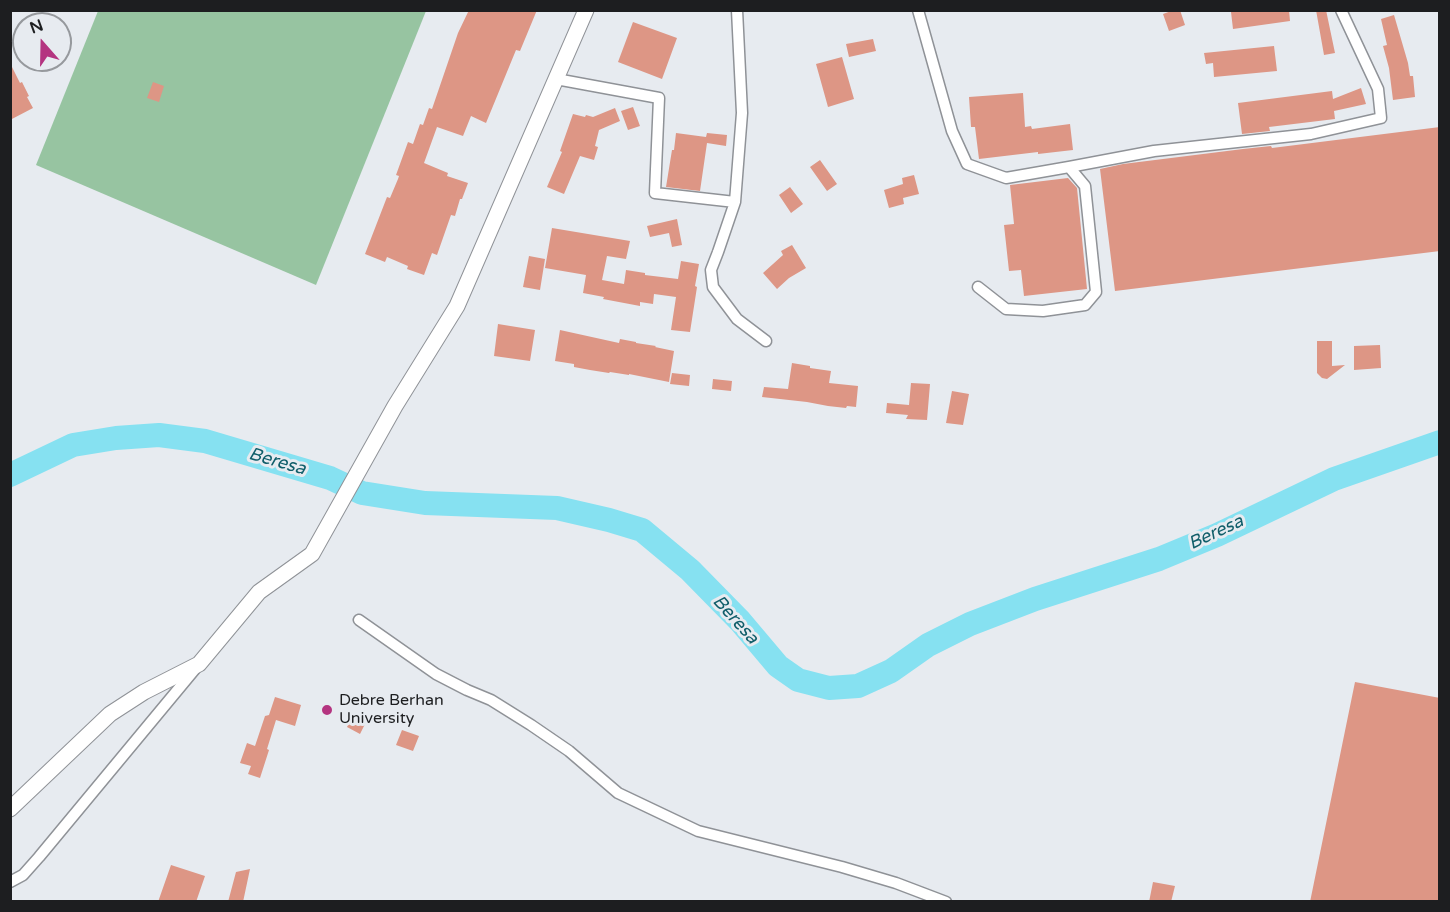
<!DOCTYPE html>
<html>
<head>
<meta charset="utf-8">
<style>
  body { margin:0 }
  #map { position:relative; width:1450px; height:912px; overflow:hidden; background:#e7ebf0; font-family:"Varela Round",sans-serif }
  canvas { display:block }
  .frame { position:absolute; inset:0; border:12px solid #1d1e20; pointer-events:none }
  .north { position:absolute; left:12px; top:12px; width:60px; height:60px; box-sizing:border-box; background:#e7ebf0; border:2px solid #96999d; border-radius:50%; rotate:340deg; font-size:16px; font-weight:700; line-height:24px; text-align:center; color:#1d1e20 }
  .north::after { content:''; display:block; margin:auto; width:21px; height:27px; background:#b43480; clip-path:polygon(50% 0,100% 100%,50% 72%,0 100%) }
</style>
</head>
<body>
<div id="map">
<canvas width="1450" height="912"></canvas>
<div class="frame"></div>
<div class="north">N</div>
</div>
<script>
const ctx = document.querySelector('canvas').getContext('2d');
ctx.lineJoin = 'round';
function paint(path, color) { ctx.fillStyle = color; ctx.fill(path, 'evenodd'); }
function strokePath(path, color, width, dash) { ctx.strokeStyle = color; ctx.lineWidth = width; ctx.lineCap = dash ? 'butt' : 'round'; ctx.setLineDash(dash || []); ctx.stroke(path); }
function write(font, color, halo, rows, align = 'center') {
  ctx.font = font + ' "Varela Round",sans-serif'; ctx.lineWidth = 6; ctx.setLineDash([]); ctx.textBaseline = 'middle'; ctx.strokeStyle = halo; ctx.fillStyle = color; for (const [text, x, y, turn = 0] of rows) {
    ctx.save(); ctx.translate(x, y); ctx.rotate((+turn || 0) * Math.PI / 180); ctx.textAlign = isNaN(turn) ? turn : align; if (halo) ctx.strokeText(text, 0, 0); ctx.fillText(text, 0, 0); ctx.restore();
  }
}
paint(new Path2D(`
  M 98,11 L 426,11 L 316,285 L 36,165 Z`), '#97c4a1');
strokePath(new Path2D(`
  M 10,475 L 73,445 L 116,438 L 159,435 L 205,441 L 330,478 L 362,493 L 425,503 L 557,508 L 609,520 L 642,530 L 690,570 L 740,621 L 778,666 L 798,680 L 829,688 L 858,686 L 891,671 L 928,645 L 970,624 L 1035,599 L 1159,559 L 1217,535 L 1334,479 L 1440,442`), '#86e1f1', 24);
paint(new Path2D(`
  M 469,10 L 537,10 L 520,51 L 516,50 L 486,123 L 471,116 L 463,136 L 437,127 L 424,163 L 448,173 L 447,176 L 468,183 L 462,199 L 460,199 L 455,216 L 451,215 L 437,255 L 432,253 L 424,275 L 407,269 L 408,266 L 387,257 L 385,262 L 365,254 L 387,197 L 390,198 L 398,179 L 399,176 L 396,175 L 408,142 L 413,144 L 420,124 L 423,125 L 429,108 L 432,109 L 458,33 Z
  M 1174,10 L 1180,10 L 1185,25 L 1169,31 L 1163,14 Z
  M 1240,10 L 1289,10 L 1290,21 L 1233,29 L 1231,12 Z
  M 1316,10 L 1326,10 L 1335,53 L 1324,55 Z
  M 1394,15 L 1408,63 L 1410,76 L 1413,76 L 1415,97 L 1393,100 L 1389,68 L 1383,46 L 1387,45 L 1381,19 Z
  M 633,22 L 677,38 L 662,79 L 618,62 Z
  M 873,39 L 876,51 L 849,57 L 846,44 Z
  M 1274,46 L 1277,71 L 1214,77 L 1213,63 L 1206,64 L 1204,53 Z
  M 842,57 L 854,99 L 828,107 L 816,64 Z
  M 10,63 L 20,83 L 22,82 L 29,96 L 27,97 L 33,108 L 10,120 Z
  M 153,82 L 164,86 L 159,102 L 147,98 Z
  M 1361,88 L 1366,104 L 1334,111 L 1335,119 L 1269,127 L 1270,131 L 1242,134 L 1238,103 L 1332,91 L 1333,99 Z
  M 1023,93 L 1025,127 L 1031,126 L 1032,129 L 1070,124 L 1073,150 L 1038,154 L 1038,152 L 979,159 L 975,127 L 971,127 L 969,97 Z
  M 633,107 L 640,126 L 628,130 L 621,111 Z
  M 615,108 L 620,121 L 599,130 L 595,146 L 598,147 L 594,160 L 580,156 L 564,194 L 547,187 L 562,152 L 560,151 L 573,114 L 585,117 L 586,115 L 593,117 Z
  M 1440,127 L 1440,251 L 1115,291 L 1100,169 L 1123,164 L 1243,149 L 1271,146 L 1272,148 Z
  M 676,133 L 706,137 L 707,133 L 727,135 L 726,146 L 707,143 L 700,191 L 666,187 L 672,150 L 674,150 Z
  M 820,160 L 837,184 L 827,191 L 810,167 Z
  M 914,175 L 919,194 L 903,198 L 904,204 L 889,208 L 884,190 L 903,184 L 902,178 Z
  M 1068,178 L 1077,188 L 1087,289 L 1024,296 L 1021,270 L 1009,271 L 1004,225 L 1014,224 L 1010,185 Z
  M 790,187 L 803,204 L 791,213 L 779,195 Z
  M 677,219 L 682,245 L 672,247 L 669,233 L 650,237 L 647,226 Z
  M 552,228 L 630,241 L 626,259 L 607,256 L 602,280 L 624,284 L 626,270 L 645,273 L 645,275 L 678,279 L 681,261 L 699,264 L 695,286 L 697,287 L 690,332 L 671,330 L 676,297 L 654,294 L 653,304 L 640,302 L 640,306 L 603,299 L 604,297 L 583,293 L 586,275 L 545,268 Z
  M 792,245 L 806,268 L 789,278 L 777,289 L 763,273 L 783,255 L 781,251 Z
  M 529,256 L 545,259 L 540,290 L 523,287 Z
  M 498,324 L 535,330 L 530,361 L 494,356 Z
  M 560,330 L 619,343 L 620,339 L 636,342 L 636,343 L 656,346 L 655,347 L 674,351 L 669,382 L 629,374 L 629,375 L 610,372 L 609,373 L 590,370 L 574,367 L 574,364 L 555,361 Z
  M 1317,341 L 1332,341 L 1332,366 L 1345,365 L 1327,379 L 1322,378 L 1317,373 Z
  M 1380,345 L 1381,368 L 1354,370 L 1354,346 Z
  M 792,363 L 810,366 L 810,368 L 831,371 L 829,383 L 858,386 L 856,407 L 847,406 L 846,408 L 828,406 L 807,402 L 762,397 L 764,387 L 788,389 Z
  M 672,373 L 690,375 L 689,386 L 670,384 Z
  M 713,379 L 732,381 L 731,391 L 712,389 Z
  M 911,383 L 930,384 L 927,420 L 906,419 L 908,415 L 886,413 L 887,403 L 909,405 Z
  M 952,391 L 969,394 L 963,425 L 946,423 Z
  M 1355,682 L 1440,698 L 1440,902 L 1310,902 Z
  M 275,697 L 301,705 L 295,726 L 276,720 L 267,749 L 269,750 L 260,778 L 248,774 L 251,766 L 240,763 L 247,743 L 255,746 L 265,716 L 269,715 Z
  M 352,716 L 366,722 L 360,734 L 347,727 Z
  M 402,730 L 419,736 L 413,751 L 396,745 Z
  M 171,865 L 205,876 L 196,902 L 158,902 Z
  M 250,869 L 243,902 L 228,902 L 236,872 Z
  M 1153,882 L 1175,886 L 1171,902 L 1149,902 Z`), '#dd9685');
const street = new Path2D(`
  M 737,10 L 742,113 L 735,202 L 718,252 L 711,270 L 713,287 L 737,319 L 766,341
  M 918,10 L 952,131 L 967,164 L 1006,178 L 1069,167 L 1154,151 L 1311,134 L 1381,118 L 1378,89 L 1341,10
  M 556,79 L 659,98 L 655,193 L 735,202
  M 978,287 L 1006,309 L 1043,311 L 1085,305 L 1096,292 L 1085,186 L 1069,167
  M 359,620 L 436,674 L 467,690 L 491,700 L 531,725 L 569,751 L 618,793 L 698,831 L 842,867 L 896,883 L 946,902
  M 10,882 L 23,875 L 39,857 L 195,669`);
const secondary = new Path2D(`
  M 10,809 L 110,714 L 144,692 L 199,664 L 259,592 L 312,554 L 395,406 L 457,306 L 586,10`);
strokePath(street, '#8f9297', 13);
strokePath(secondary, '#8f9297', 17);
strokePath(street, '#fff', 10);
strokePath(secondary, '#fff', 15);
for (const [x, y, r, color] of [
  [327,710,6,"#b43480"]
]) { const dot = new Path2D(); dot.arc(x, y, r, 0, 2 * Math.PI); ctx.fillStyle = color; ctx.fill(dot); strokePath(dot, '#e7ebf0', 2); }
write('16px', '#1d1e20', '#e7ebf0', [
  ["Debre Berhan",339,701],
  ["University",339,719]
], 'left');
write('italic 18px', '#105e6a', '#e7ebf0', [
  ["Beresa",277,462,16],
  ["Beresa",1216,533,-25],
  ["Beresa",735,620,48]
]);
</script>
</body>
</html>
